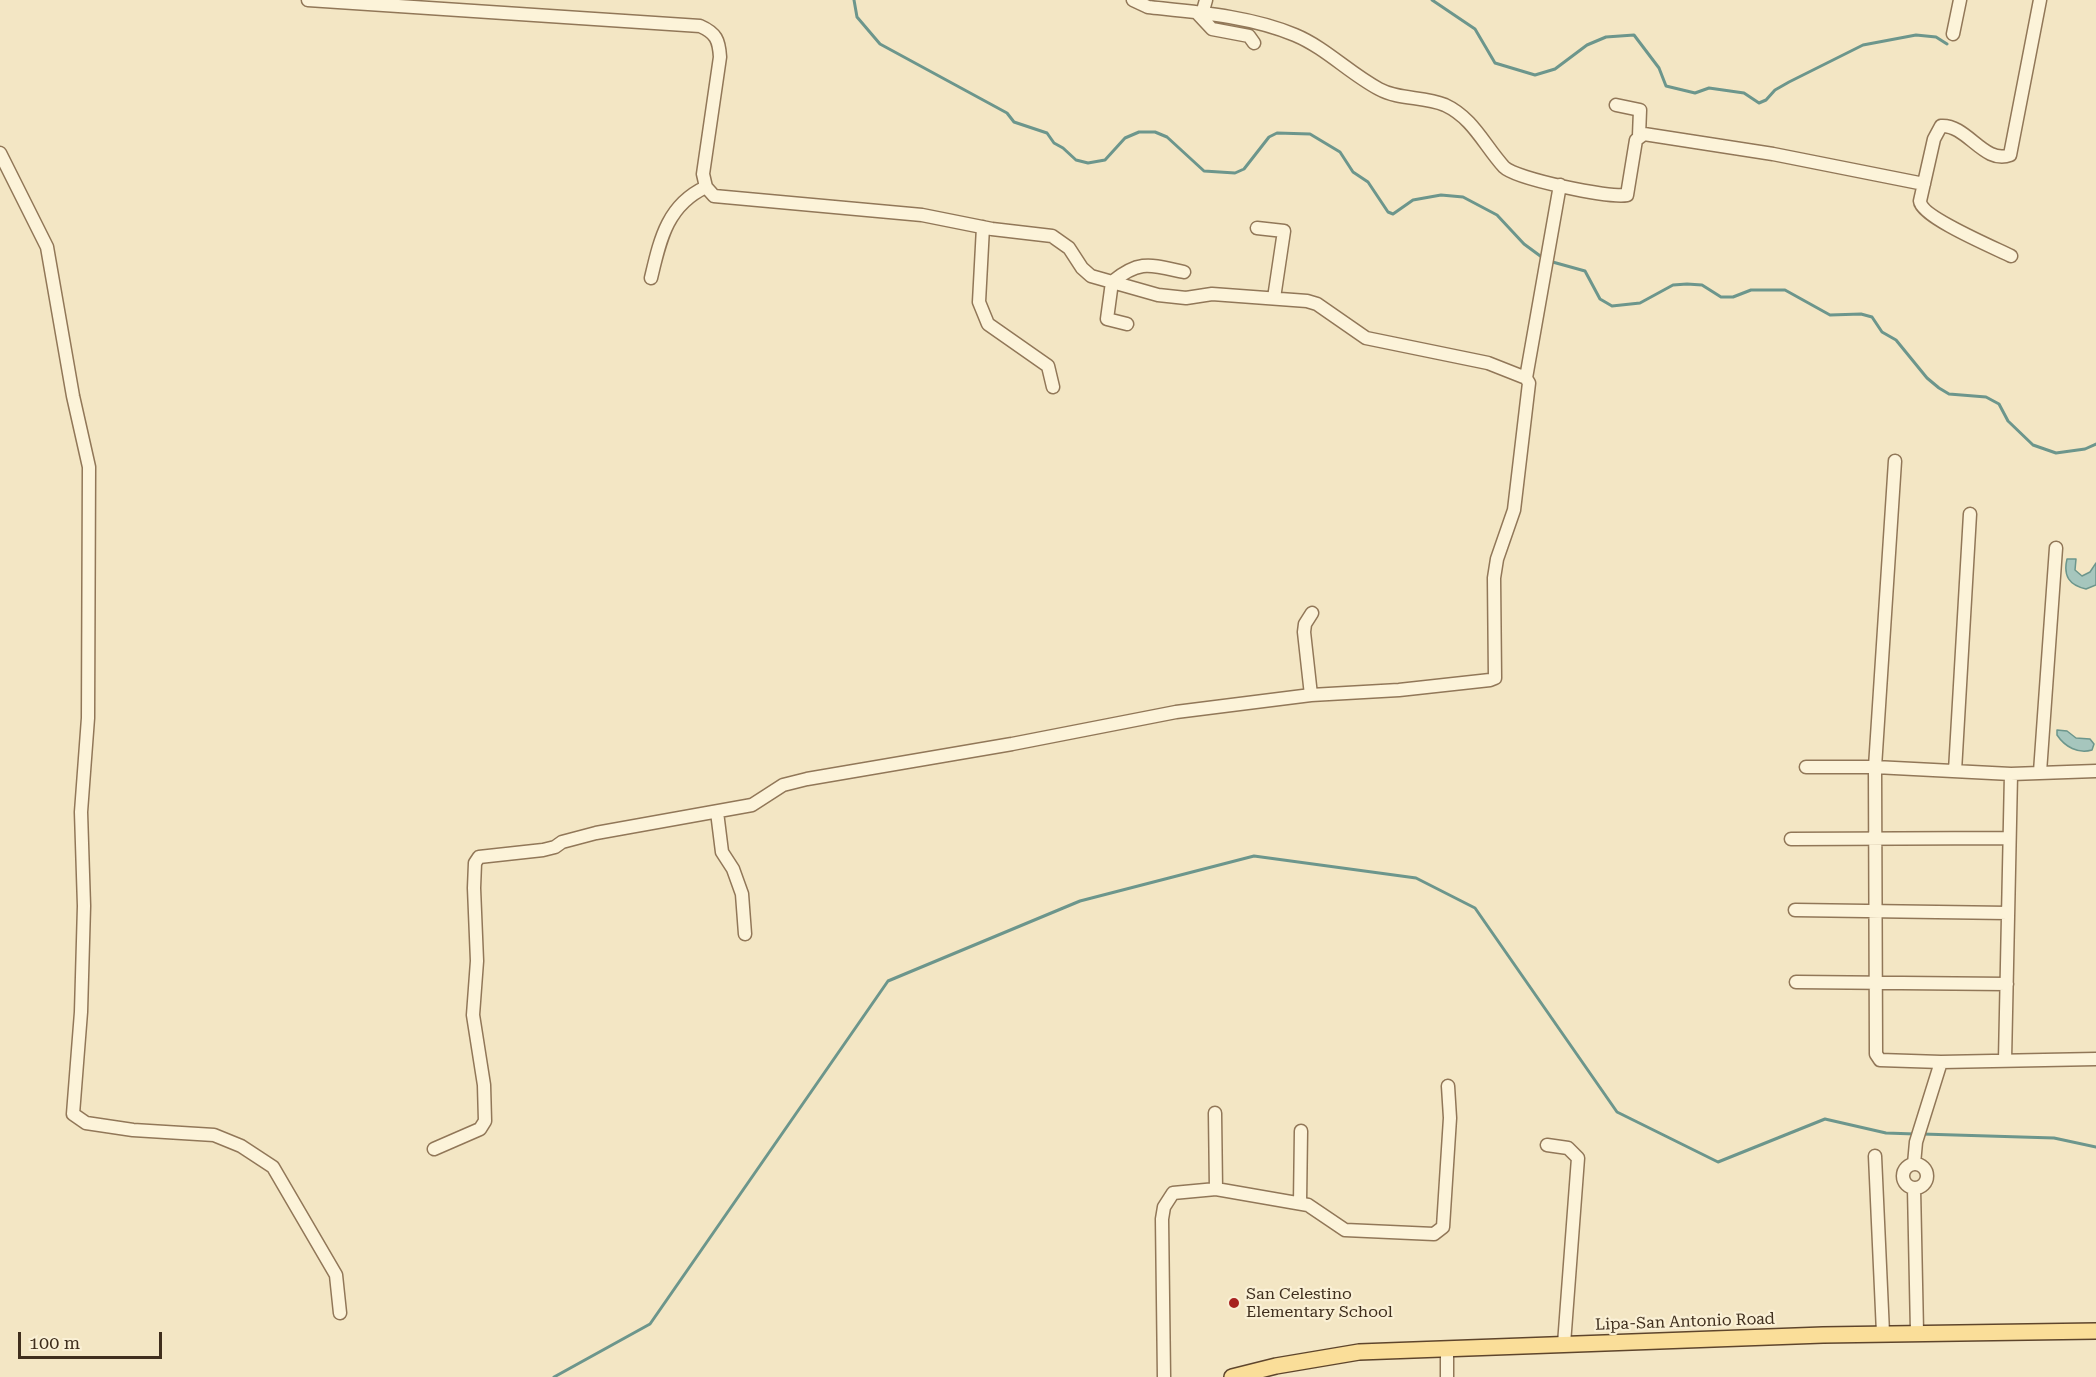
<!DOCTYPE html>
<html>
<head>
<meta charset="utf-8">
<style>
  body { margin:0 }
  #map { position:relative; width:2096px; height:1377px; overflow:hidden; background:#f3e6c4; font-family:"Roboto Serif",serif }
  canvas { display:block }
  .scale { position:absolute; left:18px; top:1332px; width:144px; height:27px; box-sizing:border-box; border:3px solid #3f2e1d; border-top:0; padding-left:8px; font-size:18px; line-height:21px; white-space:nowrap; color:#3f2e1d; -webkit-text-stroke:4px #faf0d5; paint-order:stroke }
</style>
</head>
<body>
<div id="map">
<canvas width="2096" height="1377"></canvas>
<div class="scale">100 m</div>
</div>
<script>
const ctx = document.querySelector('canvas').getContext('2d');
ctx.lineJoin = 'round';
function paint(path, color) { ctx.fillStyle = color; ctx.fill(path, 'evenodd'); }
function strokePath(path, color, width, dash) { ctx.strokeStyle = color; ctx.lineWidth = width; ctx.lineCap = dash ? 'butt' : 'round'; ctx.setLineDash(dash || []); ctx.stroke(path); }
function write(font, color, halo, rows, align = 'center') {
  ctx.font = font + ' "Roboto Serif",serif'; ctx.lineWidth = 4.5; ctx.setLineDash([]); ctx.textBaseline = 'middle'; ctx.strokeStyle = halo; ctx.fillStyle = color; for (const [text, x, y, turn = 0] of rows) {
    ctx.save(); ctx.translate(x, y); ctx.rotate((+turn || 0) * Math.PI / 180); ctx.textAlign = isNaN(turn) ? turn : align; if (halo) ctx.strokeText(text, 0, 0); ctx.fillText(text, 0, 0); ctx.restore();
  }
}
const water = new Path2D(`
  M 2067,559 L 2076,559 L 2075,570 L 2082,576 L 2090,572 L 2096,563 L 2096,585 L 2086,589 C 2069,585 2063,576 2067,559 Z
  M 2057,730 L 2067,731 L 2076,738 L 2090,739 L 2094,744 L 2092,750 C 2078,754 2065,747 2057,735 Z`);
paint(water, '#a6c6bd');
strokePath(water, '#6c968c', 1.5);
strokePath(new Path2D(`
  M 854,0 L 857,17 L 880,44 L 1007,113 L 1014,122 L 1047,133 L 1054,143 L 1063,148 L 1076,160 L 1088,163 L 1105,160 L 1125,138 L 1139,132 L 1155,132 L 1167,137 L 1204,171 L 1235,173 L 1244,169 L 1269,137 L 1277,133 L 1310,134 L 1340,152 L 1353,172 L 1368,182 L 1388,212 L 1393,214 L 1413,200 L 1441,195 L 1463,197 L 1497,215 L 1524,244 L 1543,258
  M 1432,0 L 1475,29 L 1495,63 L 1535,75 L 1555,69 L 1587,45 L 1606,37 L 1634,35 L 1659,68 L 1666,86 L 1695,93 L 1709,88 L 1744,93 L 1759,103 L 1766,100 L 1775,90 L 1789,82 L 1863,45 L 1916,35 L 1936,37 L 1947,44
  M 1549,261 L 1585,271 L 1600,299 L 1612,306 L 1640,303 L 1673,285 L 1687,284 L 1702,285 L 1721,297 L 1733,297 L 1751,290 L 1785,290 L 1830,315 L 1861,314 L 1872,317 L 1882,332 L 1896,340 L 1927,378 L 1939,388 L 1949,394 L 1986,397 L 1999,404 L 2008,421 L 2033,445 L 2056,453 L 2085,449 L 2096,444
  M 1922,1134 L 2054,1138 L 2096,1147
  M 554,1377 L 650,1324 L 888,981 L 1080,901 L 1254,856 L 1416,878 L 1475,908 L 1617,1112 L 1718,1162 L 1825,1119 L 1886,1133 L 1915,1134`), '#6c968c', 3);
const minor = new Path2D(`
  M 308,0 L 700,26 C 716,33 719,40 720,57 L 703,174 L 706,187 L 714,196 L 922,215 L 992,229 L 1052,236 L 1069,248 L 1082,268 L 1091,276 L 1158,295 L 1186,298 L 1212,294 L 1307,301 L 1317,304 L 1366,338 L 1488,363 L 1526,378
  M 1133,0 L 1148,7 C 1195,12 1250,16 1295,35 C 1326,48 1349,73 1379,89 C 1399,100 1424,96 1445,105 C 1473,118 1484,145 1504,167 C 1516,179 1609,198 1627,195 L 1636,140 L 1644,134 L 1773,154 L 1924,184
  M 1198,14 L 1212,29 L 1249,36 L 1254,43
  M 1202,14 L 1206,0
  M 1953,34 L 1960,0
  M 1616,105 L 1640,110 L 1639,136
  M 0,153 L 47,247 L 73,396 L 89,467 L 88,718 L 81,812 L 84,906 L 81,1012 L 73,1114 L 86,1123 L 133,1130 L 214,1135 L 241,1146 L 273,1167 L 336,1275 L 340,1313
  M 983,227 L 979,302 L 988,324 L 1048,366 L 1053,387
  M 1257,228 L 1284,231 L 1274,298
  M 2011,256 C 1995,248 1921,217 1920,201 L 1934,139 L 1941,126 C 1967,124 1984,165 2010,155 L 2040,0
  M 651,278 C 660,240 667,205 706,187
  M 1127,324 L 1107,319 L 1112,282 C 1140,259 1151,265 1184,272
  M 1895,461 L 1875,767 L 1876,1054 L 1880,1060 L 1941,1062 L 2096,1059
  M 1311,695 L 1304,632 L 1305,624 L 1312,613
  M 1806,767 L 1875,767 L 2011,774 L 2096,771
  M 1955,771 L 1970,514
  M 2040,772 L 2056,548
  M 717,812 L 722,852 L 733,869 L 742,894 L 745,934
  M 1791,839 L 2009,838
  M 1795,910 L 2008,913
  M 1796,982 L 2007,984
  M 2005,1060 L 2011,774
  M 1215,1113 L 1216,1189
  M 1547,1145 L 1568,1148 L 1578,1158 L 1564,1344
  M 434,1149 L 480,1129 L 485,1121 L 484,1085 L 473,1015 L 477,961 L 474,888 L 475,863 L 479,857 L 543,850 L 555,847 L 562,842 L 596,833 L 752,805 L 783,785 L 807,779 L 1012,744 L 1176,712 L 1311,695 L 1399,690 L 1490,680 L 1495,678 L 1494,578 L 1497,559 L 1514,510 L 1529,383 L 1526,378 L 1560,185
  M 1875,1156 L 1883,1333
  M 1914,1164 L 1916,1142 L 1941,1062
  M1903 1176a12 12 0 1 1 24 0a12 12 0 1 1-24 0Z
  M 1914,1188 L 1917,1332
  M 1300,1203 L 1301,1131
  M 1447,1349 L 1447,1377
  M 1164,1377 L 1162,1219 L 1164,1207 L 1173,1193 L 1216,1189 L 1308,1205 L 1345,1230 L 1434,1234 L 1443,1227 L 1450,1118 L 1448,1086`);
const major = new Path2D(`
  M 1232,1377 L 1276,1366 L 1359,1352 L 1823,1335 L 2096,1331`);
strokePath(minor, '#917758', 15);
strokePath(major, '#5e452c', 18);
strokePath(minor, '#fcf3d9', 12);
strokePath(major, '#fade99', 15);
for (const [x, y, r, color] of [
  [1234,1303,6,"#a72220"]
]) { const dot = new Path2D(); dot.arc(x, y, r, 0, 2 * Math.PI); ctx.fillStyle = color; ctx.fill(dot); strokePath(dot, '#faf0d5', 2); }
write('16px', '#3f2e1d', '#faf0d5', [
  ["San Celestino",1246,1294],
  ["Elementary School",1246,1312]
], 'left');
write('16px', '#3f2e1d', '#faf0d5', [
  ["Lipa-San Antonio Road",1685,1322,-2]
]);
</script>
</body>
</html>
